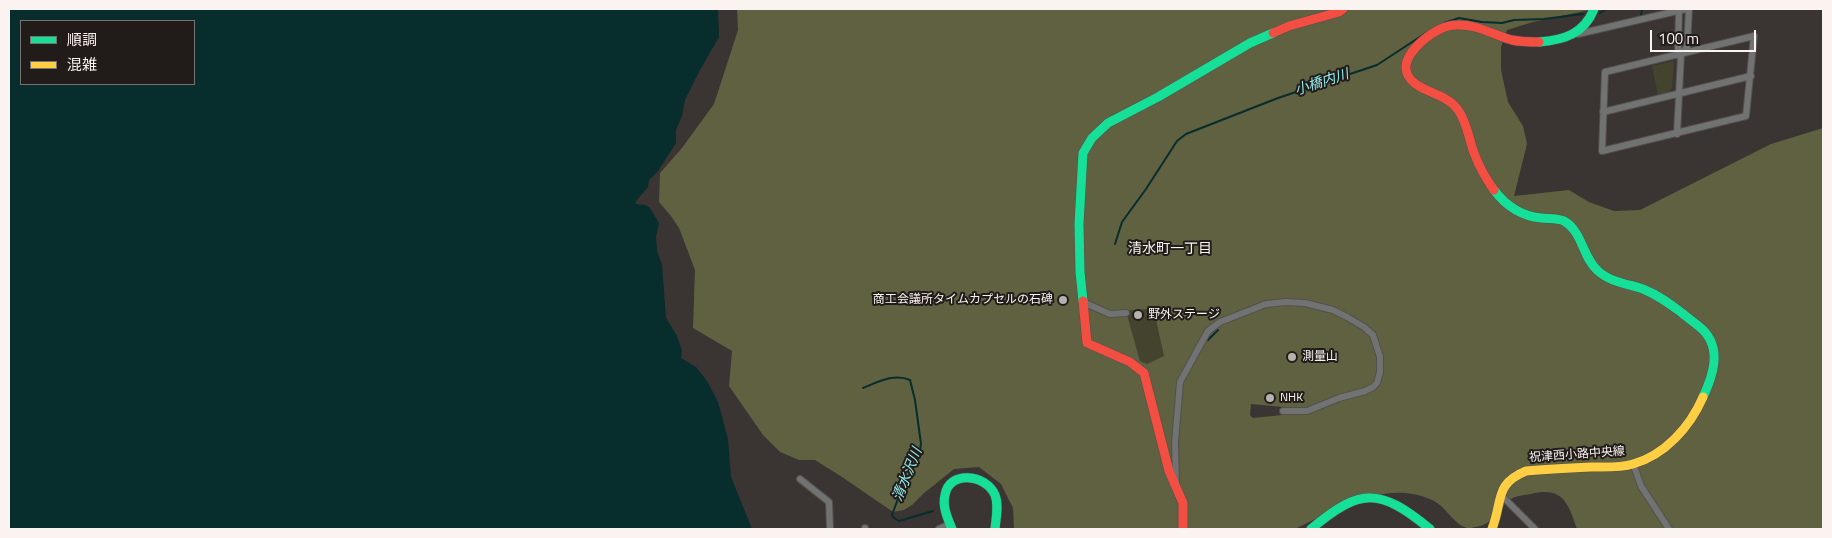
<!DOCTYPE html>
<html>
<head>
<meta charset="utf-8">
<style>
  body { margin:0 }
  #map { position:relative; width:1832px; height:538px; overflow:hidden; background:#3a3432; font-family:"Titillium Web","Noto Sans JP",sans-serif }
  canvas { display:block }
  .frame { position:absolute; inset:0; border:10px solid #fbf3f0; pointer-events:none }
  .legend { position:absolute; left:20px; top:20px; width:175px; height:65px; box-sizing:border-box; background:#211c1a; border:1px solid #787270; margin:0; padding:6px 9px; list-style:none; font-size:15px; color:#fbf3f0 }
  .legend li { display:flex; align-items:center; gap:10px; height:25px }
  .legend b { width:25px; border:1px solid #787270 }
  .scale { position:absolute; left:1650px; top:30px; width:106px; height:22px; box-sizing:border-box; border:2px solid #fbf3f0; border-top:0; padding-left:6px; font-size:15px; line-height:18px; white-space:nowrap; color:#fbf3f0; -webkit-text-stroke:4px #211c1a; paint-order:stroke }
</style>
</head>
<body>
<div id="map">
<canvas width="1832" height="538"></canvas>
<div class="frame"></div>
<ul class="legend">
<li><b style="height:6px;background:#16e098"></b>順調</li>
<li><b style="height:6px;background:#ffcf43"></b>混雑</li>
</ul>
<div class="scale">100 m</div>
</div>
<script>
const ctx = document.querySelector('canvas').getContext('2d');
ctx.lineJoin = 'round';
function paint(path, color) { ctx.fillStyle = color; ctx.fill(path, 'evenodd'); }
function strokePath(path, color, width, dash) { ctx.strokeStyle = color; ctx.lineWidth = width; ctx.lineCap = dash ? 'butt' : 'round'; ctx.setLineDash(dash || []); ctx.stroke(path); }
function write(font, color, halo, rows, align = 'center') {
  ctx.font = font + ' "Titillium Web","Noto Sans JP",sans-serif'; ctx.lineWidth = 4; ctx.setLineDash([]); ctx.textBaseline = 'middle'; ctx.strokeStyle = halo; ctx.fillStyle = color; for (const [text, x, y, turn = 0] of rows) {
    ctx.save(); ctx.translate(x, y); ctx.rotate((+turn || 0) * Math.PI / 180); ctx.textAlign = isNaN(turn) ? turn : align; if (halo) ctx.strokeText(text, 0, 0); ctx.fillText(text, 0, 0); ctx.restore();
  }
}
paint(new Path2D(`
  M 1674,61 L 1672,88 L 1669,92 L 1658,95 L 1652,66 Z
  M 1148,309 L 1154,312 L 1164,357 L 1147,364 L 1140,361 L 1126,311 Z`), '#44442e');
paint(new Path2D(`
  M 737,9 L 1594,9 L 1533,22 L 1507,30 L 1501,47 L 1501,70 L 1508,102 L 1523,126 L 1527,144 L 1514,196 L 1569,190 L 1589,202 L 1614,211 L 1640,210 L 1771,144 L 1823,128 L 1823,529 L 1577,529 C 1568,503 1563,486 1531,494 C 1525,495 1514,496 1509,500 C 1497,511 1493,525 1475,527 C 1474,528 1468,528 1467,528 C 1453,524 1446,506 1432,500 C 1386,479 1337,509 1295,529 L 1014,529 L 1013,508 L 1001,484 L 979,467 L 954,469 L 923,494 L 912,505 L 904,510 L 893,512 L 842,477 L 815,460 L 799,460 L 780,452 L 763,435 L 729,386 L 732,351 L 693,328 L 695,270 L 679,228 L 671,216 L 659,202 L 660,173 L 682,148 L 714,104 L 738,30 ZM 1148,309 L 1154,312 L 1164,356 L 1147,364 L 1140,361 L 1126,311 ZM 1251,404 L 1283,407 L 1282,415 L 1253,418 L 1250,415 Z`), '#5f6141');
paint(new Path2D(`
  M 9,9 L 718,9 L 719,37 L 700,70 L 685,100 L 682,116 L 676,130 L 676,143 L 658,171 L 649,180 L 648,187 L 636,201 L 636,204 L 645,205 L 649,207 L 659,223 L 656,237 L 657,251 L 662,265 L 666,318 L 677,336 L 682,351 L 681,358 L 696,367 L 707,381 L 718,402 L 728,439 L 731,477 L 752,529 L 9,529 ZM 21,21 L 194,21 L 194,84 L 21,84 Z`), '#082d2d');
strokePath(new Path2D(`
  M 1600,13 L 1606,9
  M 1641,15 L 1642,9
  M 1444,23 L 1459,18 L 1482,22 L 1502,23 L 1514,20 L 1544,19 L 1583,14
  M 1115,244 L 1122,222 L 1146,189 L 1177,141 L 1186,134 L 1278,98 L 1377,65 L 1429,31
  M 1208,340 L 1218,330
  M 863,388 C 878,382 894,373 910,380 L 915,400 L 921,444 L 919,456 L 899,496 L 892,515 L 894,518 L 899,521 L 933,511`), '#082d2d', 2);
const street = new Path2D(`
  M 1679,10 L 1678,48 L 1681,55
  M 1578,34 L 1686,9
  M 1754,36 L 1746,116 L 1602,151 L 1605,72 Z
  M 1603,112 L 1751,76
  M 1677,134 L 1681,55 L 1687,47 L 1689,9
  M 1083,302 L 1110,314 L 1126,313
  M 1633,463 L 1641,486 L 1669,529
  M 800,479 L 829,502 L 830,529
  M 1176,483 L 1175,442 L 1180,382 L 1208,331 L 1220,322 L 1266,304 L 1286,302 L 1305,303 L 1333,310 L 1347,317 L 1364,327 L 1373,335 L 1380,357 L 1380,372 L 1377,383 L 1373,387 L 1365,391 L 1339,398 L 1307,411 L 1283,411
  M 1500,494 L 1535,529
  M 865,528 L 865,529
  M 939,529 L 950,524`);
const fast = new Path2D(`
  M 1539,42 C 1564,40 1584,34 1594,9
  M 1494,190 C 1506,206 1521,216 1541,218 C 1549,219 1557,218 1564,221 C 1583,232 1582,257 1598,271 C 1610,282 1628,284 1643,289 C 1658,295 1670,304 1682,313 C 1689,319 1697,324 1703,330 C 1722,349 1713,376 1703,397
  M 1083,301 L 1080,272 L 1079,224 L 1083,153 L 1092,138 L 1108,123 L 1158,97 L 1250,43 L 1273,33
  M 952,529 C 948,519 942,507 945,495 C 949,470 986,474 995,495 C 999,505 996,518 995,529
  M 1311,529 C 1361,487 1380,488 1430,529`);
const slow = new Path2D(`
  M 1492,529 C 1503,501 1494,484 1526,471 C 1548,469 1569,468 1591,467 C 1605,467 1620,468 1633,464 C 1665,455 1690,427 1703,397`);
const jam = new Path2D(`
  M 1273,33 L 1289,26 L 1339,12 L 1343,9
  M 1494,190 C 1486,179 1479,166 1474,153 C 1469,139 1467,122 1458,110 C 1446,91 1409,92 1406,69 C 1405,59 1413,50 1420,43 C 1430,34 1443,25 1457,25 C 1477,24 1493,35 1512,40 C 1521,42 1530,42 1539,42
  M 1083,301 L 1087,343 L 1130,362 L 1144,373 L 1169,471 L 1183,503 L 1183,529`);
strokePath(street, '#54504d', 8);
strokePath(fast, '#54504d', 10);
strokePath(slow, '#54504d', 10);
strokePath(jam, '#54504d', 10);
strokePath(street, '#717272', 6);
strokePath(fast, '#16e098', 9);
strokePath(slow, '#ffcf43', 9);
strokePath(jam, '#f24e42', 9);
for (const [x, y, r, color] of [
  [1063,300,5,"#b7b0ae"],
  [1138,315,5,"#b7b0ae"],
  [1292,357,5,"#b7b0ae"],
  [1270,398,5,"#b7b0ae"]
]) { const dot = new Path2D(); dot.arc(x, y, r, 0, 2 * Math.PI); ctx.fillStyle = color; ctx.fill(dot); strokePath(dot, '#211c1a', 2); }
write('12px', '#fbf3f0', '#211c1a', [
  ["商工会議所タイムカプセルの石碑",1053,300,"right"],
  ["野外ステージ",1148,315],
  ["測量山",1302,357],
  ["NHK",1280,398]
], 'left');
write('12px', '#fbf3f0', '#211c1a', [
  ["祝津西小路中央線",1577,455,-4]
]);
write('italic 14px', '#94ecec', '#211c1a', [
  ["小橋内川",1322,83,-18],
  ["清水沢川",908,475,-68]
]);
write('14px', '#fbf3f0', '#211c1a', [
  ["清水町一丁目",1170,250]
]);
</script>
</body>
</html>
